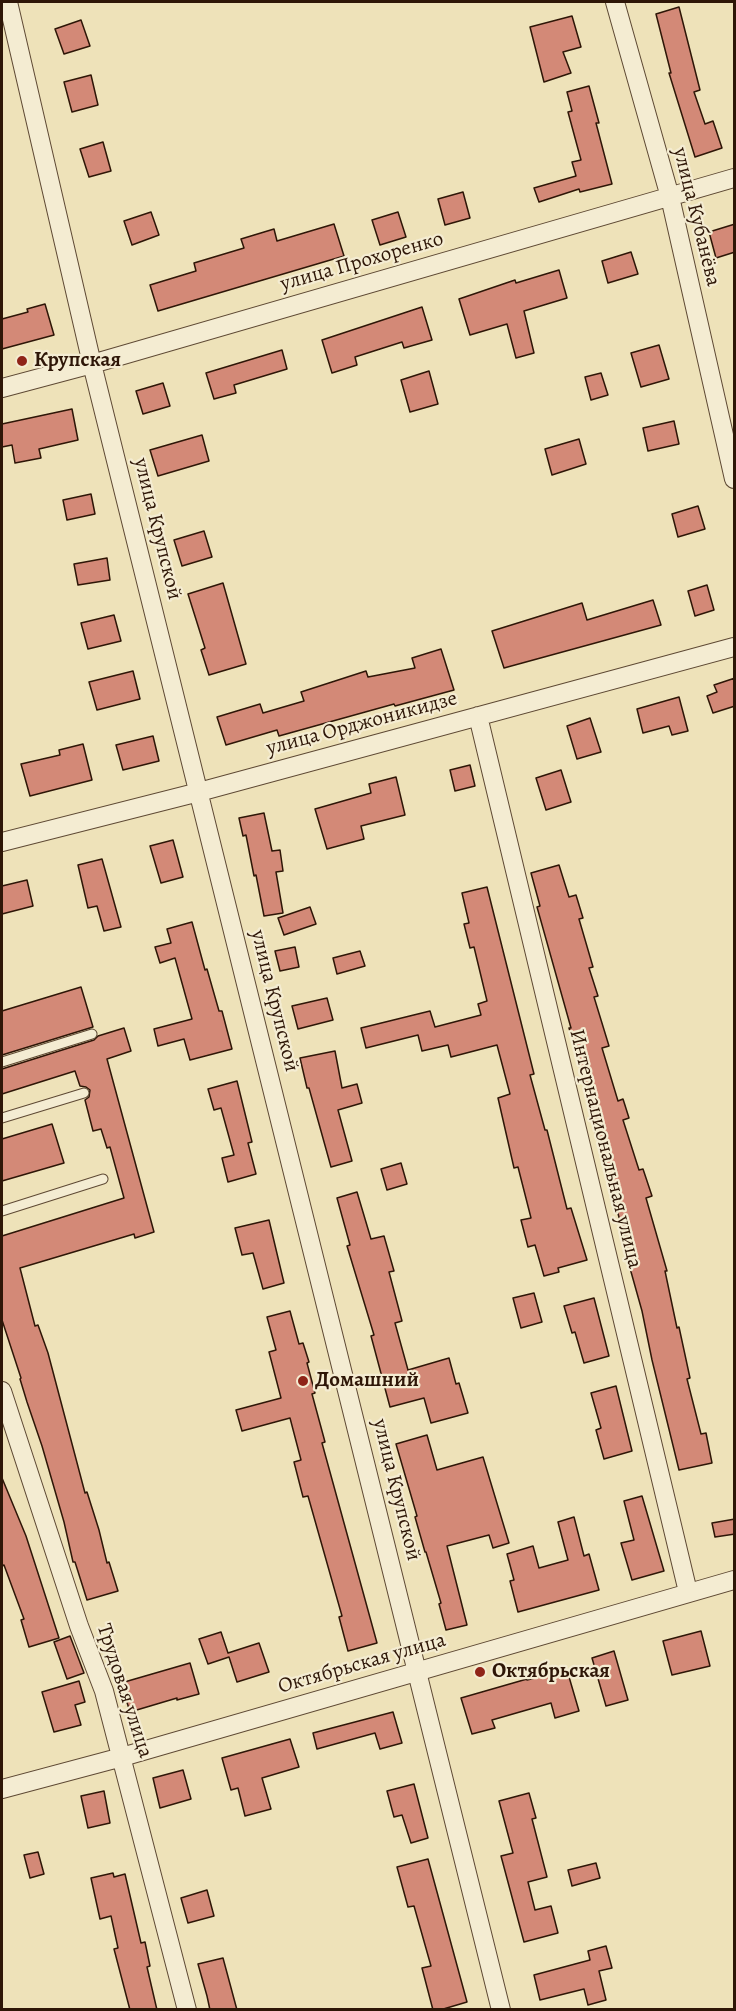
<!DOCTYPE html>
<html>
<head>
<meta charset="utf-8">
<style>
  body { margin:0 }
  #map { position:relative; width:736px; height:2011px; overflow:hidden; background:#eee2b9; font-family:Alegreya,serif }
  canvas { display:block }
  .frame { position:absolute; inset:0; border:3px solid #2e1607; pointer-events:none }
</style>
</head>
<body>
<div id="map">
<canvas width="736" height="2011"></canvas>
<div class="frame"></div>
</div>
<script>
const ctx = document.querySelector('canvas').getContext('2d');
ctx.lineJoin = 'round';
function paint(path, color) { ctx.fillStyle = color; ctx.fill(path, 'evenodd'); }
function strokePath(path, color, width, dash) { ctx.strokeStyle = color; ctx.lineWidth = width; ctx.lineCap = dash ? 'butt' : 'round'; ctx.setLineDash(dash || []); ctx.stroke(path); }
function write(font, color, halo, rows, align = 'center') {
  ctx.font = font + ' Alegreya,serif'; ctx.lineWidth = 4.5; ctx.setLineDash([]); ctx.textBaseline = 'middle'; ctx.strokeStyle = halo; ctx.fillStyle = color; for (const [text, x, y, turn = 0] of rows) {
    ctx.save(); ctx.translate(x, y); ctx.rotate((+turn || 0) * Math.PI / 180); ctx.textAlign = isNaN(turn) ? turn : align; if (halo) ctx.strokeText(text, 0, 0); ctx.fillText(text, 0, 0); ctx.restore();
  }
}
const building = new Path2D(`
  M 679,7 L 700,90 L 694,92 L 705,124 L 713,121 L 722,148 L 695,157 L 669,73 L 671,73 L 656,14 Z
  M 572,16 L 581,47 L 563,52 L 571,73 L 544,82 L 530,27 Z
  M 81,20 L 90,46 L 64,54 L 55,29 Z
  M 91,75 L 98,105 L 72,112 L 64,82 Z
  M 589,86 L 599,123 L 596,123 L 612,184 L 580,192 L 579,189 L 539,202 L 534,188 L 576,176 L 572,162 L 581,160 L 568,112 L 572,111 L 567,92 Z
  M 103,142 L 111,171 L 89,177 L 80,149 Z
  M 463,192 L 470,218 L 445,225 L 438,199 Z
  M 151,212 L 159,235 L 132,245 L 124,221 Z
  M 398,212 L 406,237 L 380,245 L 372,220 Z
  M 334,224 L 344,256 L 158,311 L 150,285 L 196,271 L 194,263 L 244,248 L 241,239 L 274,229 L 277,241 Z
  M 735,224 L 735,252 L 716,258 L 709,232 Z
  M 631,252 L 638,274 L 608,283 L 602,261 Z
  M 559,270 L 567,298 L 524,311 L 534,353 L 516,358 L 507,324 L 470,335 L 459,299 L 515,280 L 516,283 Z
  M 45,304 L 54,335 L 2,349 L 2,319 L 28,312 L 27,309 Z
  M 422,307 L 432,340 L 404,348 L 402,342 L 355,357 L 357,365 L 332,373 L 322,340 Z
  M 659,345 L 669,379 L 641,387 L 631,353 Z
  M 282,350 L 287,369 L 234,385 L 236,393 L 214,399 L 206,373 Z
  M 429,371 L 438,404 L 410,412 L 401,380 Z
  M 601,373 L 608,395 L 591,400 L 585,377 Z
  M 163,383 L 170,406 L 143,414 L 136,391 Z
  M 72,409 L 78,440 L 39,449 L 41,458 L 15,463 L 12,445 L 2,447 L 2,424 Z
  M 674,421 L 679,444 L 648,451 L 643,428 Z
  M 202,435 L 209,461 L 158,476 L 150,450 Z
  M 579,439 L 586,464 L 552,475 L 545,449 Z
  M 91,494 L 95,514 L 67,520 L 63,500 Z
  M 698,506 L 705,529 L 678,537 L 672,514 Z
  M 204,531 L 212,557 L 182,566 L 174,540 Z
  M 107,558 L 110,580 L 78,585 L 74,564 Z
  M 223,583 L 246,664 L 209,675 L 201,650 L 205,648 L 188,594 Z
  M 707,585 L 714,610 L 695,616 L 688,591 Z
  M 653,600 L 661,625 L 504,668 L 492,631 L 582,603 L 587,620 Z
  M 114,615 L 121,641 L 88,649 L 81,623 Z
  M 441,649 L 454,690 L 395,706 L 394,704 L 279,736 L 277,730 L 226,745 L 217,717 L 260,704 L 263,713 L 304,701 L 301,692 L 366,671 L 368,677 L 415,668 L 412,658 Z
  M 133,671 L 140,699 L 97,710 L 89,682 Z
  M 735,678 L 735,706 L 713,713 L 707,696 L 717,692 L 714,685 Z
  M 679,697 L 688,731 L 672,735 L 669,726 L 643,733 L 637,709 Z
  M 590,718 L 601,752 L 577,759 L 567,726 Z
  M 153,736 L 159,761 L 123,770 L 116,745 Z
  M 83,744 L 92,780 L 30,796 L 21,764 L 60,755 L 59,750 Z
  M 470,765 L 475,786 L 455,791 L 450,770 Z
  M 561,770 L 571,802 L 546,810 L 536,778 Z
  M 396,777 L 405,815 L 361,826 L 364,839 L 327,849 L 315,809 L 371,793 L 369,784 Z
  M 264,813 L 272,851 L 280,850 L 283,871 L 276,872 L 283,913 L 264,916 L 256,875 L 254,876 L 246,835 L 243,836 L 239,818 Z
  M 173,840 L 183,877 L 161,883 L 150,846 Z
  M 102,859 L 121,927 L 104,931 L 97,906 L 88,908 L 78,865 Z
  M 559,865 L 569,897 L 576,895 L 583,918 L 579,919 L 593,967 L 589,968 L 598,996 L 594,997 L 609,1046 L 602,1048 L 618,1101 L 623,1099 L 629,1118 L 623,1120 L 639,1170 L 643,1169 L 652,1196 L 646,1198 L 667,1271 L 665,1271 L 677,1328 L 679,1327 L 690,1378 L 687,1379 L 701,1434 L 706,1433 L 712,1463 L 679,1470 L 652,1360 L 642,1311 L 626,1254 L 629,1253 L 589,1110 L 592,1108 L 569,1028 L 571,1028 L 537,907 L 540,906 L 531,873 Z
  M 27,880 L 33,906 L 2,914 L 2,886 Z
  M 487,887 L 534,1074 L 530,1075 L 545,1130 L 547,1130 L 567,1209 L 571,1208 L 587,1260 L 558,1268 L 559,1272 L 544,1276 L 535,1245 L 528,1247 L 521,1220 L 531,1218 L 518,1167 L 514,1168 L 498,1098 L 510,1094 L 497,1045 L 451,1057 L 448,1045 L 422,1051 L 418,1035 L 366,1048 L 361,1028 L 430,1011 L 435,1027 L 481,1015 L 478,1004 L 487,1001 L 474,947 L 470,948 L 464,924 L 469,923 L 462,893 Z
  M 310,907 L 316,924 L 284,935 L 278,918 Z
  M 192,922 L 205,970 L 207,969 L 219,1011 L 222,1011 L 232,1049 L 190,1060 L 184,1039 L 158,1046 L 154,1029 L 192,1019 L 175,958 L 160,963 L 155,947 L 171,943 L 167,929 Z
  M 295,947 L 299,967 L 280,971 L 275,951 Z
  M 360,951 L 365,966 L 337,974 L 333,958 Z
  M 81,987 L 93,1027 L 2,1055 L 2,1011 Z
  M 327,998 L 333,1020 L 298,1029 L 292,1006 Z
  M 124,1028 L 131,1051 L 107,1059 L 154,1232 L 135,1238 L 134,1234 L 20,1268 L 35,1326 L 38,1325 L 48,1353 L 85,1493 L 87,1492 L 99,1530 L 107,1563 L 109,1562 L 118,1591 L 87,1600 L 75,1562 L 73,1562 L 64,1522 L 42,1446 L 27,1402 L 20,1379 L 21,1378 L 2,1320 L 2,1236 L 124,1198 L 110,1147 L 107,1148 L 101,1129 L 93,1131 L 85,1100 L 89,1097 L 90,1090 L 86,1087 L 80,1086 L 75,1071 L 2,1094 L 2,1069 L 94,1040 L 98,1036 Z
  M 335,1051 L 342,1088 L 357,1084 L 362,1103 L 338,1110 L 352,1161 L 331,1167 L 309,1088 L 307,1088 L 300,1058 Z
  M 237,1081 L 252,1142 L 248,1143 L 256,1174 L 228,1182 L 222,1158 L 234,1155 L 221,1108 L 214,1110 L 208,1089 Z
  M 52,1124 L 64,1163 L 2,1181 L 2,1139 Z
  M 401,1163 L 407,1184 L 387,1190 L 381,1169 Z
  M 357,1192 L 371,1239 L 384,1236 L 394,1271 L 389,1272 L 402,1321 L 395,1323 L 408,1370 L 449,1358 L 456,1384 L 459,1383 L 468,1413 L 431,1423 L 424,1398 L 390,1407 L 371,1336 L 374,1335 L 347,1246 L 350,1245 L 337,1198 Z
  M 269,1220 L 284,1283 L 263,1289 L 253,1253 L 242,1255 L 235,1228 Z
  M 534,1293 L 542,1322 L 521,1328 L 513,1298 Z
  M 594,1298 L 609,1356 L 584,1363 L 575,1332 L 572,1333 L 564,1306 Z
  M 290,1311 L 299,1344 L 303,1343 L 309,1362 L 307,1363 L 315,1393 L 312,1394 L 325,1442 L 322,1443 L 377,1643 L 348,1651 L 339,1617 L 342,1616 L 308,1496 L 303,1497 L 294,1462 L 301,1460 L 290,1418 L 242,1431 L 236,1410 L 281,1398 L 269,1352 L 276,1350 L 267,1317 Z
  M 616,1386 L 632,1451 L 604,1459 L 596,1430 L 601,1428 L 591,1393 Z
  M 427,1435 L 437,1470 L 483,1457 L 509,1543 L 493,1548 L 489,1535 L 447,1546 L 467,1625 L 446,1630 L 439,1604 L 441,1603 L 426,1552 L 425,1552 L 415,1517 L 417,1516 L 396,1444 Z
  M 2,1478 L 26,1536 L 59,1638 L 29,1647 L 21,1620 L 24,1619 L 4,1565 L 2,1566 Z
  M 642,1496 L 664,1571 L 632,1580 L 621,1543 L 634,1540 L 624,1501 Z
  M 574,1517 L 584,1556 L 589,1554 L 599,1590 L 518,1612 L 510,1581 L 514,1580 L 507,1554 L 533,1546 L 539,1568 L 568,1560 L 558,1522 Z
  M 735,1519 L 735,1534 L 715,1537 L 712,1523 Z
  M 701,1631 L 710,1666 L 672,1675 L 663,1641 Z
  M 221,1632 L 228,1653 L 259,1643 L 269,1672 L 237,1682 L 229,1657 L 208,1664 L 199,1639 Z
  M 70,1636 L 84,1673 L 67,1679 L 54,1642 Z
  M 614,1651 L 628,1700 L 606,1706 L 592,1658 Z
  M 190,1663 L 199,1694 L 177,1700 L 177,1698 L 130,1712 L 121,1683 Z
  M 567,1670 L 579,1711 L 555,1718 L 551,1703 L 492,1720 L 495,1728 L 472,1734 L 461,1698 L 527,1679 L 527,1680 Z
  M 79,1681 L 85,1702 L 75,1705 L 81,1725 L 54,1732 L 42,1692 Z
  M 393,1712 L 402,1743 L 380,1749 L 375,1733 L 317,1749 L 313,1733 Z
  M 290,1739 L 299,1767 L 262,1778 L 271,1809 L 245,1816 L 238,1788 L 231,1790 L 222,1758 Z
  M 183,1770 L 191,1799 L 160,1808 L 153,1778 Z
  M 414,1784 L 428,1838 L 411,1843 L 402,1815 L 394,1817 L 387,1791 Z
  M 104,1791 L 110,1823 L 88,1828 L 81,1796 Z
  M 529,1793 L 536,1818 L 532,1819 L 547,1877 L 528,1882 L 535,1910 L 551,1906 L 558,1933 L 524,1942 L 501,1856 L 513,1853 L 499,1801 Z
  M 38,1852 L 44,1874 L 30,1878 L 24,1855 Z
  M 428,1859 L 467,2002 L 440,2010 L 433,2010 L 422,1968 L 431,1966 L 414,1906 L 408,1907 L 397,1867 Z
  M 596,1863 L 600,1878 L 572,1886 L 568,1870 Z
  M 113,1873 L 114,1877 L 125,1874 L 141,1943 L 145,1942 L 150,1966 L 147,1967 L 157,2010 L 130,2010 L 114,1949 L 118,1948 L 111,1916 L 100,1919 L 91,1878 Z
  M 207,1890 L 214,1916 L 188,1923 L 181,1898 Z
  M 606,1946 L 612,1968 L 599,1971 L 606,2000 L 588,2005 L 584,1989 L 540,2000 L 534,1975 L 590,1960 L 588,1951 Z
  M 223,1958 L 237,2010 L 210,2010 L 207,1996 L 198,1964 Z`);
paint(building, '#d38977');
strokePath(building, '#2e1607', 1.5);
const lane = new Path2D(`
  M 2,1062 L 92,1034
  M 2,1118 L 84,1093
  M 2,1211 L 103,1179`);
const street = new Path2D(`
  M 8,2 L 92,364 L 501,2010
  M 615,2 L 670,197 L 734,479
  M 2,388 L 92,364 L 734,178
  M 478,716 L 688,1592
  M 2,842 L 199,792 L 734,647
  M 2,1391 L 79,1626 L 104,1691 L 187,2010
  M 2,1789 L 122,1757 L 734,1580`);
strokePath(lane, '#5e4934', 11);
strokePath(street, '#5e4934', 20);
strokePath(lane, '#f4ecd2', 9);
strokePath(street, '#f4ecd2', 18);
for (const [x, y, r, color] of [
  [22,361,6,"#8f2418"],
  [303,1381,6,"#8f2418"],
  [480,1672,6,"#8f2418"]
]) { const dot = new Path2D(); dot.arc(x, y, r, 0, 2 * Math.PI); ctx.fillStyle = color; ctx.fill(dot); strokePath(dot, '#f4ecd2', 2); }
write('21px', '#2e1607', '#f4ecd2', [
  ["улица Кубанёва",696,217,76],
  ["улица Прохоренко",362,262,-16],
  ["улица Крупской",157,529,76],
  ["улица Орджоникидзе",362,724,-15],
  ["улица Крупской",274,1001,76],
  ["Интернациональная улица",605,1149,76],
  ["улица Крупской",396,1490,76],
  ["Октябрьская улица",362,1664,-16],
  ["Трудовая улица",124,1691,72]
]);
write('bold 21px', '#2e1607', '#f4ecd2', [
  ["Крупская",34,361],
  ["Домашний",315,1381],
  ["Октябрьская",492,1672]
], 'left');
</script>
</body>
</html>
